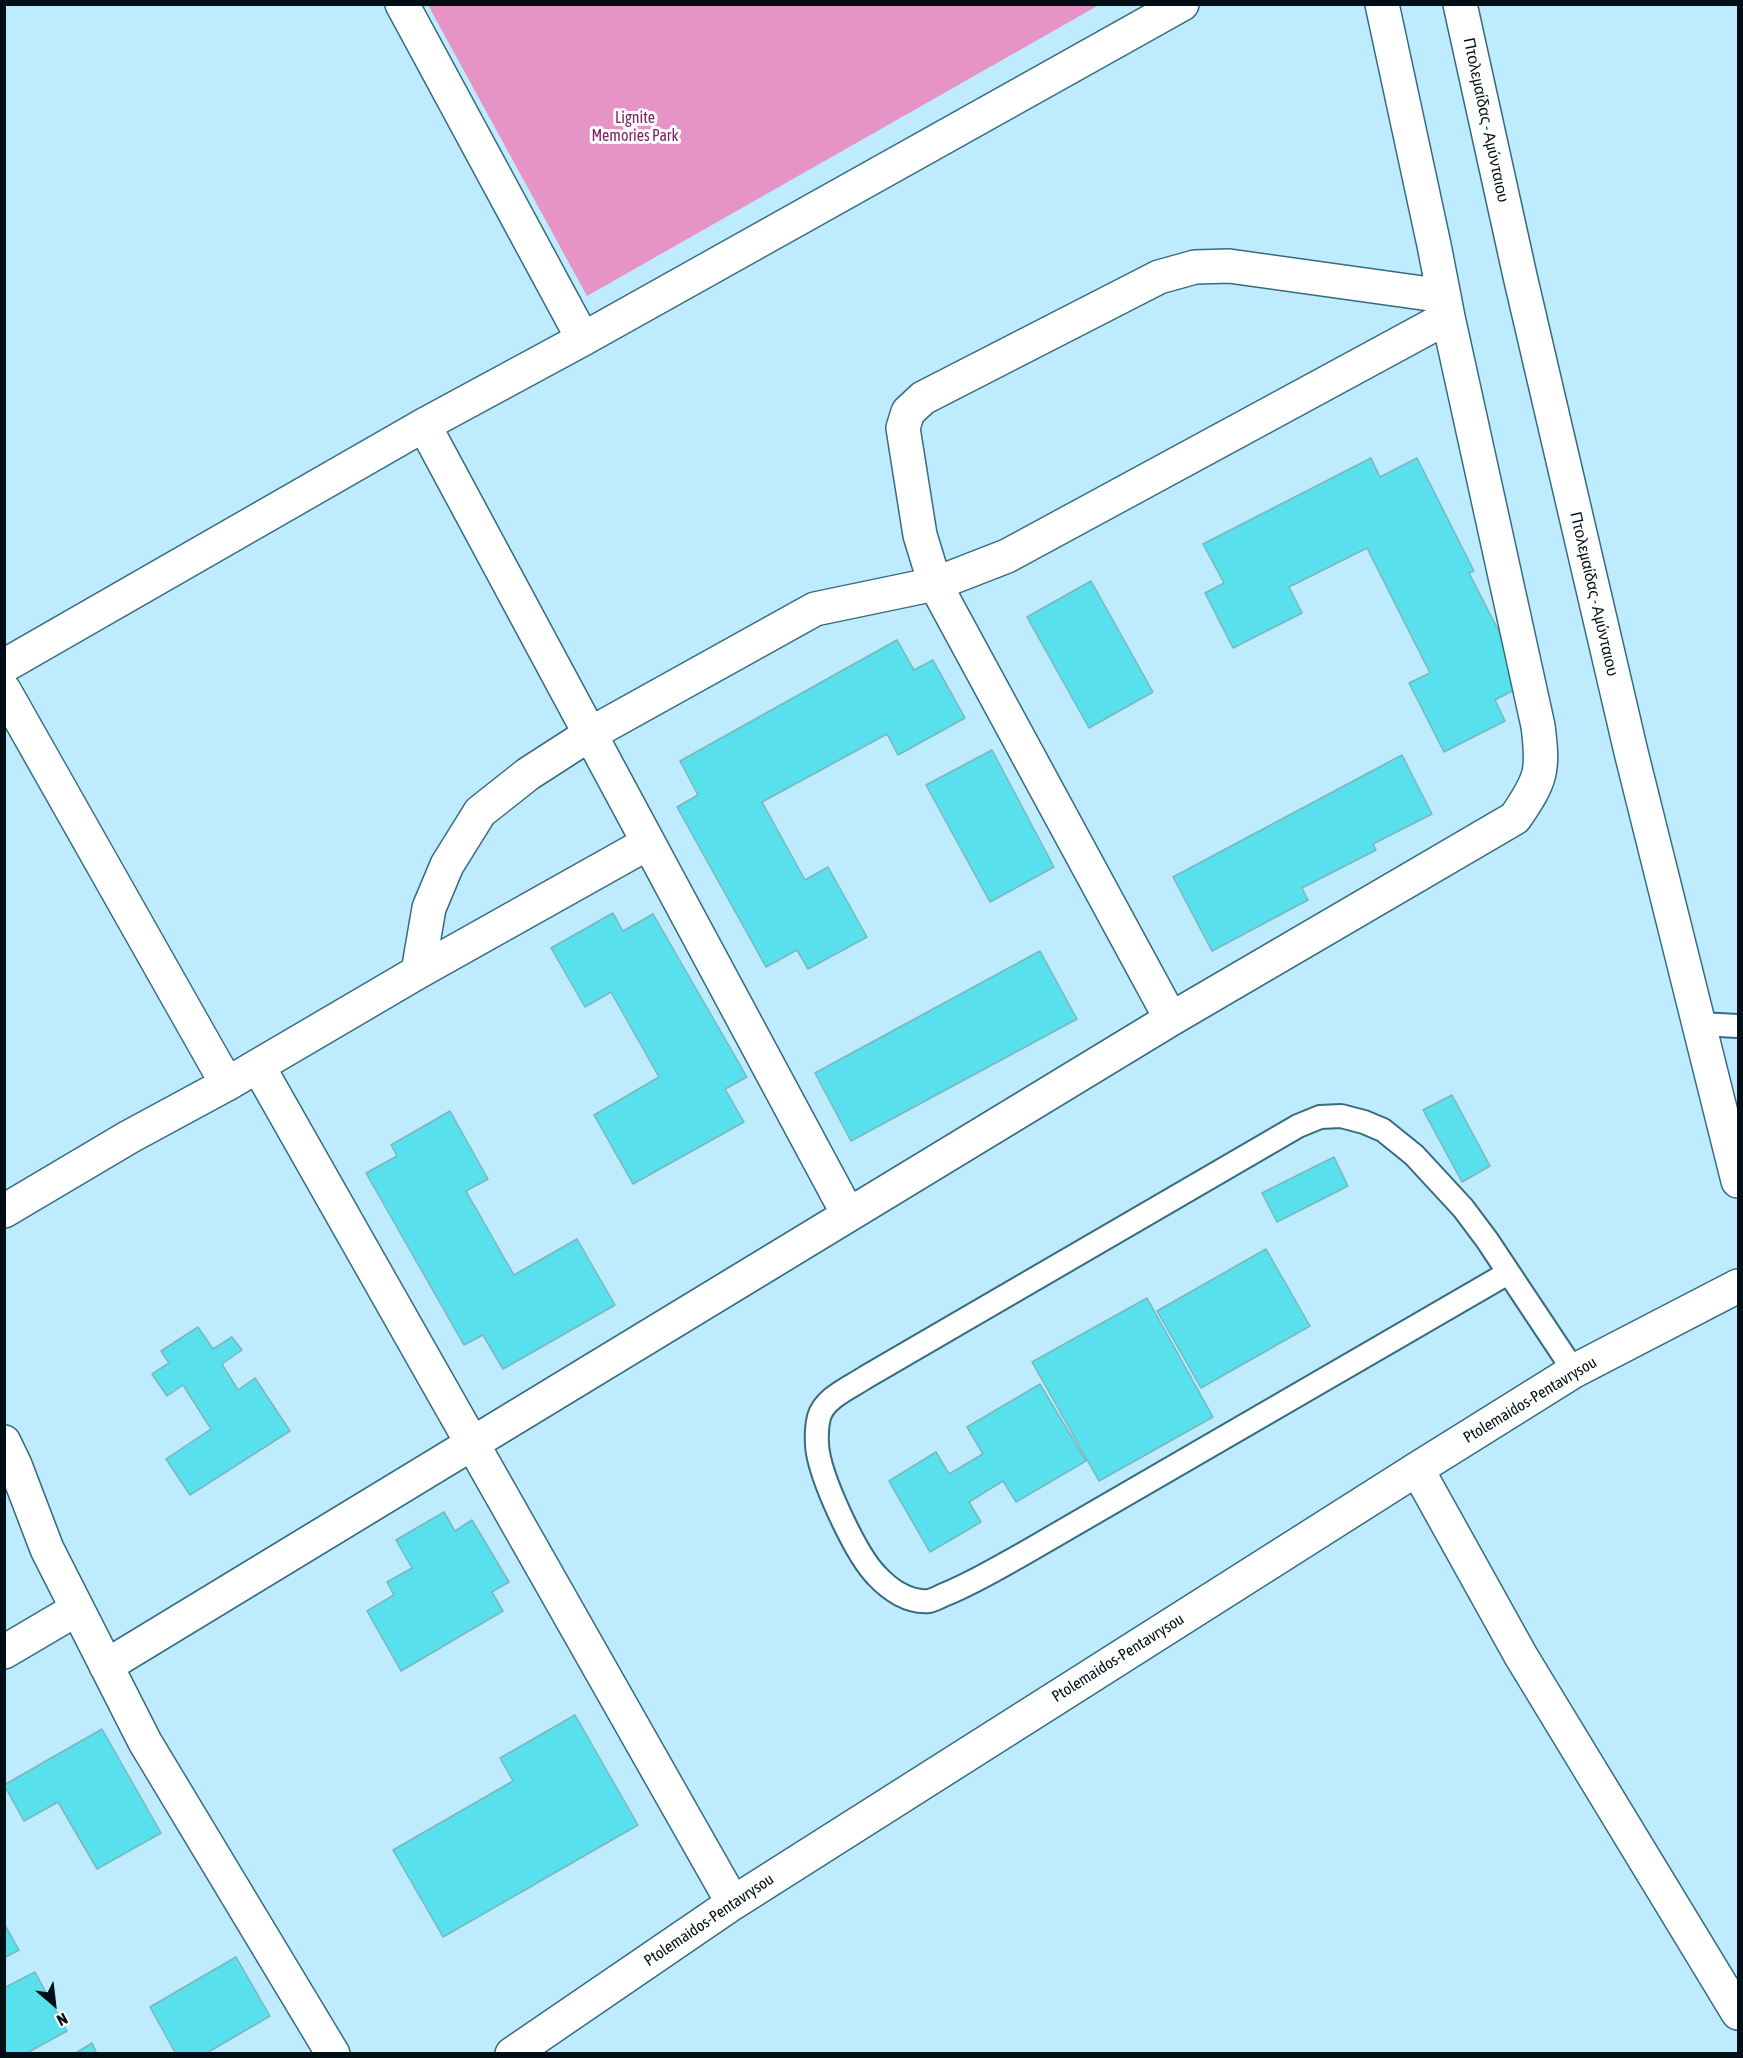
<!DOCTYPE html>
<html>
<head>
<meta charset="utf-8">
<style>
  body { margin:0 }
  #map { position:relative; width:1743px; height:2058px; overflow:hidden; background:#beebfd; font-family:"Asap Condensed",sans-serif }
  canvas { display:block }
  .frame { position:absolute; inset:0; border:6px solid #000f16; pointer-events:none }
  .north { position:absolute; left:24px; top:1974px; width:60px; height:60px; -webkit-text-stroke:4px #fff; paint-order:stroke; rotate:152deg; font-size:16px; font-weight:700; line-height:24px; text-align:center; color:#000f16 }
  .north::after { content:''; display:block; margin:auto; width:21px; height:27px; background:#000f16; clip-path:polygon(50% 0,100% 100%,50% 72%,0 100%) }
</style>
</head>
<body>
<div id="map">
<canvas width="1743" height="2058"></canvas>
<div class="frame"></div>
<div class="north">N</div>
</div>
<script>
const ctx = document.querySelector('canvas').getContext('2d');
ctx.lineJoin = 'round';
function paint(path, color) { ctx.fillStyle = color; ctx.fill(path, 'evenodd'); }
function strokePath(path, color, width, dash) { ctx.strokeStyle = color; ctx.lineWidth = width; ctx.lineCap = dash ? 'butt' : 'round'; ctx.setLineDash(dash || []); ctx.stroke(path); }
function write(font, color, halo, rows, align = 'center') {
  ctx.font = font + ' "Asap Condensed",sans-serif'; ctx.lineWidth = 6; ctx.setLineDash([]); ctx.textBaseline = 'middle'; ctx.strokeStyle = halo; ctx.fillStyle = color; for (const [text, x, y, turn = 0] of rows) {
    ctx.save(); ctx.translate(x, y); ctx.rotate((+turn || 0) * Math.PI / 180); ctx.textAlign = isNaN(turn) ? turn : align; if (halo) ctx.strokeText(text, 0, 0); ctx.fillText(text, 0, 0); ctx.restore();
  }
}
paint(new Path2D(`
  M 428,5 L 1099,5 L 587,296 Z`), '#e694c5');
const building = new Path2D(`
  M 1371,458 L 1380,477 L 1417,458 L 1474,571 L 1469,573 L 1526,684 L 1495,700 L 1505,721 L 1444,752 L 1409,683 L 1430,673 L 1367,548 L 1289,587 L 1302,613 L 1233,648 L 1205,593 L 1224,583 L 1203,544 Z
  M 1091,581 L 1153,692 L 1089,728 L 1027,617 Z
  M 897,640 L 914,670 L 933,660 L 965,718 L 898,755 L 887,734 L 762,802 L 805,880 L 828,867 L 867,937 L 808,969 L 797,950 L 766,967 L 677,807 L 698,795 L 680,761 Z
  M 992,750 L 1054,867 L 990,902 L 926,785 Z
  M 1402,755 L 1432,814 L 1373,844 L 1376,850 L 1302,888 L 1308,900 L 1212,951 L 1173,877 Z
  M 613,913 L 623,931 L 653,914 L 747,1077 L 725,1089 L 744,1122 L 633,1184 L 594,1115 L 659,1077 L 611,992 L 585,1007 L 551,948 Z
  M 1040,951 L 1077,1019 L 851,1141 L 815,1073 Z
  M 1452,1095 L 1490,1166 L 1462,1182 L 1423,1110 Z
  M 450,1111 L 488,1179 L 466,1191 L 514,1275 L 577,1239 L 615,1305 L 503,1369 L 483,1335 L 464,1345 L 366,1173 L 397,1156 L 391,1145 Z
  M 1334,1157 L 1348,1186 L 1277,1222 L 1262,1193 Z
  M 1266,1249 L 1310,1326 L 1201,1388 L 1157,1311 Z
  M 1147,1298 L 1213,1417 L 1099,1481 L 1032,1362 Z
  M 198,1327 L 213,1349 L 232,1337 L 242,1350 L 222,1364 L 238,1390 L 255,1378 L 290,1431 L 190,1495 L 166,1459 L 211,1429 L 183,1385 L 167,1396 L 152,1374 L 169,1363 L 161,1351 Z
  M 1040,1384 L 1086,1461 L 1016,1502 L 1003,1481 L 969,1502 L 981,1522 L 930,1552 L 889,1481 L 936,1452 L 949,1474 L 983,1454 L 967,1427 Z
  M 444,1512 L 455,1531 L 472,1520 L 509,1582 L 492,1592 L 503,1611 L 401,1671 L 367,1611 L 394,1595 L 387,1582 L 412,1568 L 396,1540 Z
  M 575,1715 L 638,1825 L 443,1937 L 393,1850 L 513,1781 L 500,1758 Z
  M 102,1729 L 161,1833 L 97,1869 L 58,1802 L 24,1821 L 4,1785 Z
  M 4,1923 L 19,1950 L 4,1958 Z
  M 236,1957 L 270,2016 L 205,2054 L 176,2054 L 150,2007 Z
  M 35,1972 L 67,2031 L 25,2054 L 4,2054 L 4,1988 Z
  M 92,2043 L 97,2054 L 74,2054 Z`);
paint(building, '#58e1ed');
strokePath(building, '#77b7bd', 1.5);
const lane = new Path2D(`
  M 1699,1024 L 1738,1026
  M 1508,1273 L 1023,1554 C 998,1568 973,1583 946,1594 C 941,1596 934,1600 929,1601 C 909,1603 890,1590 877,1576 C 856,1555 826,1488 819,1458 C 816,1446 816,1429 819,1417 C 824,1398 851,1387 866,1377 L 1298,1126 L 1320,1117 L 1341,1116 L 1364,1122 L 1383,1130 L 1414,1155 L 1463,1208 L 1487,1240 L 1574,1371`);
const street = new Path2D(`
  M 402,4 L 583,339
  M 424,425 L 848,1214
  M 4,666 L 424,425 L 583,339 L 1182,4
  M 4,690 L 227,1084
  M 418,972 L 429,908 L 447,865 L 480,812 L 528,774 L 590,734 L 815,609 L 935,584 L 1007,556 L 1448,317
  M 1171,1019 L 935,584 L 920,535 L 903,428 L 908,412 L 923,398 L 1159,277 L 1195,267 L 1229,266 L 1444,296
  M 258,1066 L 733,1903
  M 4,1211 L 129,1137 L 227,1084 L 418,972 L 648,843
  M 4,1442 L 15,1465 L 47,1549 L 145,1742 L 333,2054
  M 1417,1469 L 1521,1656 L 1738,2013
  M 4,1652 L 77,1609
  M 106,1666 L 1171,1019 L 1515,818 C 1541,780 1544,772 1538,726 L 1448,317 L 1434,245 L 1382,4
  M 512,2054 L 733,1903 L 1417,1469 L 1574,1371 L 1738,1286`);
const secondary = new Path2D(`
  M 1460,4 L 1520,276 L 1631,752 L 1738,1181`);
strokePath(lane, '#356c7f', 26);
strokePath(street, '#356c7f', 36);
strokePath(secondary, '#356c7f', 36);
strokePath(lane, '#fff', 22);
strokePath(street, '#fff', 33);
strokePath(secondary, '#fff', 33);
write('16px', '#812162', '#fff', [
  ["Lignite",635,118],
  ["Memories Park",635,136]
]);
write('16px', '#000f16', '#fff', [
  ["Πτολεμαίδας - Αμύνταιου",1486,120,78],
  ["Πτολεμαίδας - Αμύνταιου",1594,594,77],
  ["Ptolemaidos-Pentavrysou",1530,1400,-31],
  ["Ptolemaidos-Pentavrysou",1118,1658,-32],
  ["Ptolemaidos-Pentavrysou",709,1920,-34]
]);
</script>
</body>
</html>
